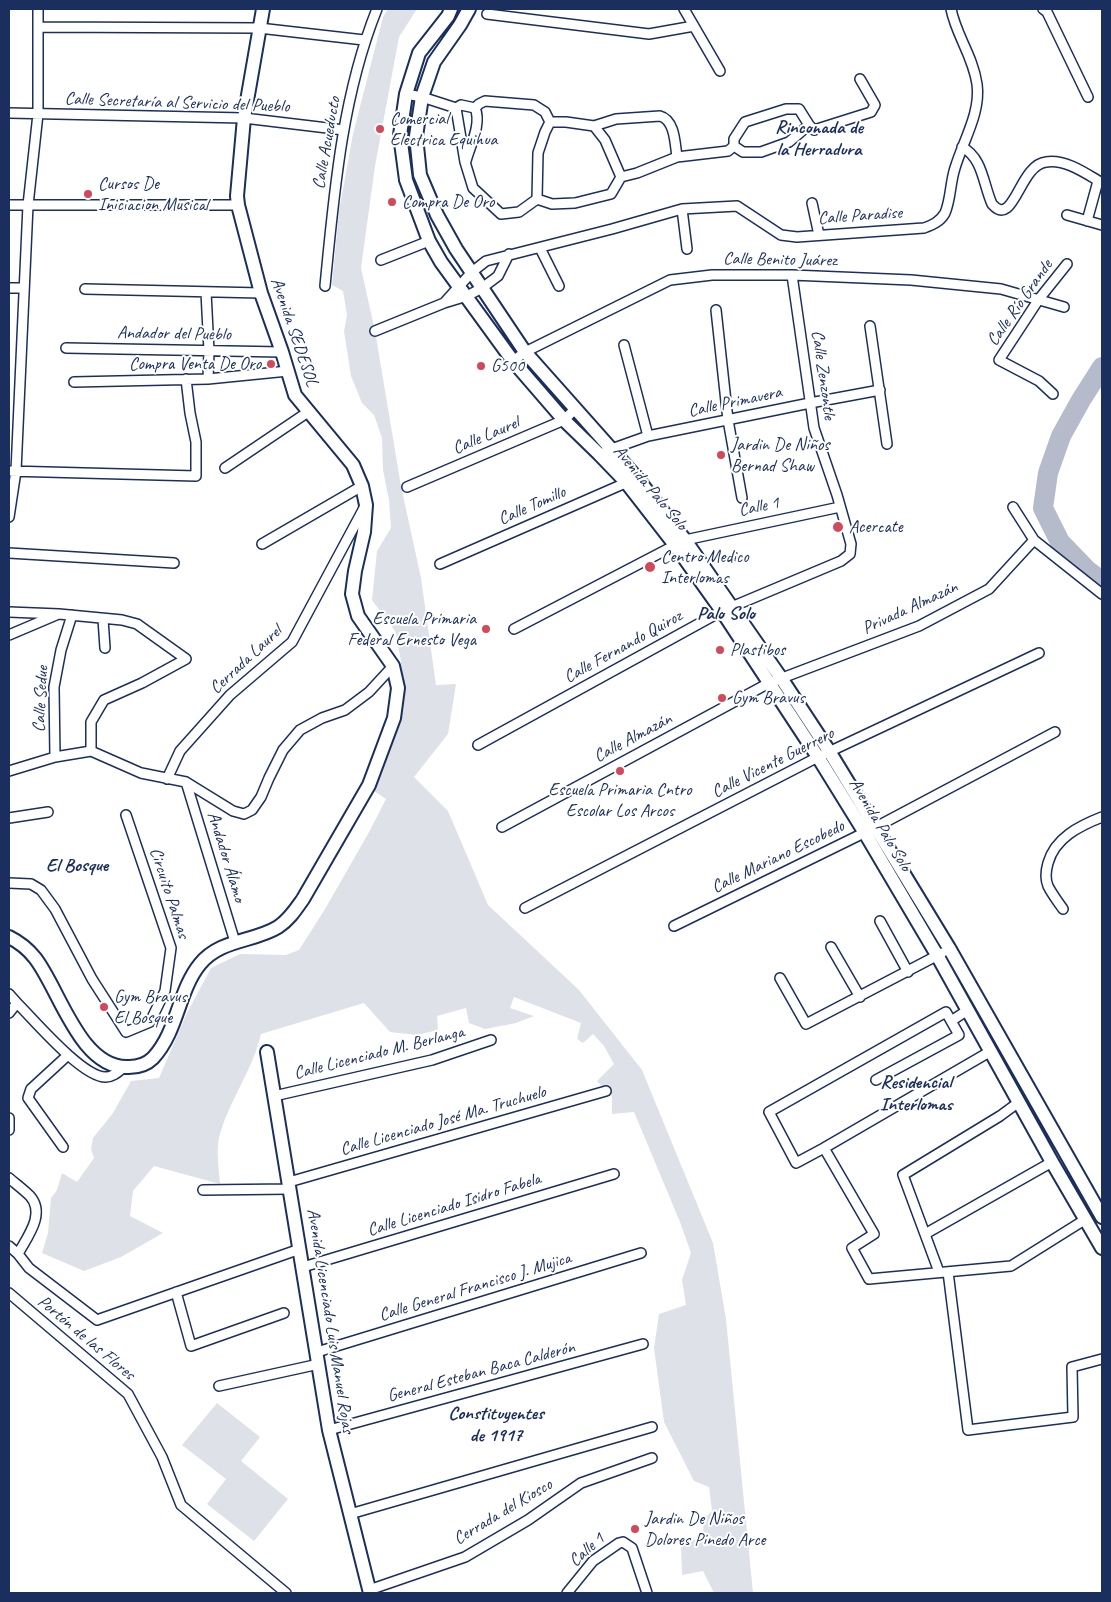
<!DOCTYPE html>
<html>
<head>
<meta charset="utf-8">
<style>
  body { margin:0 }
  #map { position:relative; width:1111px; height:1602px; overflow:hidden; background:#fff; font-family:Caveat,sans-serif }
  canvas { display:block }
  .frame { position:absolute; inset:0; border:10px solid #1b2f5e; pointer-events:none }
</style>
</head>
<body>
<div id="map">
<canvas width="1111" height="1602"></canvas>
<div class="frame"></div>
</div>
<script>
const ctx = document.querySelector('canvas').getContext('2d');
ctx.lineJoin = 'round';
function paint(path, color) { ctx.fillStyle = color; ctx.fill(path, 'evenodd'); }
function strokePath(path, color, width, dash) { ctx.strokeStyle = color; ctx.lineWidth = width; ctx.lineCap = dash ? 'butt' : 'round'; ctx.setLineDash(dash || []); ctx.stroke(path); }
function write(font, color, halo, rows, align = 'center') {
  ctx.font = font + ' Caveat,sans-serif'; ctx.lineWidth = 4; ctx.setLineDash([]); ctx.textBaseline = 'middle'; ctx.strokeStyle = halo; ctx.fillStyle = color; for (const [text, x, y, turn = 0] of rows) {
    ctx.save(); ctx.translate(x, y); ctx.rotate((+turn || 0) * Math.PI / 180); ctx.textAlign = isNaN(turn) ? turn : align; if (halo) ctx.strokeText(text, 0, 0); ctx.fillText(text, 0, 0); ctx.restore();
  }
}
paint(new Path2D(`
  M 388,9 L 417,9 L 399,37 L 375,166 L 361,268 L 375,331 L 401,486 L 421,578 L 436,685 L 456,684 L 448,734 L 414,777 L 448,811 L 488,905 L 579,990 L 642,1070 L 713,1243 L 726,1319 L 753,1593 L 714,1593 L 703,1571 L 682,1575 L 681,1545 L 703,1536 L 704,1519 L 712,1511 L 709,1487 L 694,1481 L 664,1422 L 654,1348 L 659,1314 L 686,1305 L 682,1280 L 691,1253 L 680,1222 L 634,1112 L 612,1114 L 612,1097 L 597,1081 L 614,1064 L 604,1046 L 593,1034 L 583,1043 L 577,1039 L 581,1023 L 514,997 L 510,1008 L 534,1016 L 516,1023 L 485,1029 L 469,1023 L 466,1008 L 437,1016 L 438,1030 L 417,1035 L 390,1032 L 364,1003 L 261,1034 C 253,1070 228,1102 219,1138 C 216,1150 219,1171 220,1184 L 154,1166 L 133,1191 L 130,1216 L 163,1233 L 121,1257 L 84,1271 L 42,1253 L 48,1233 L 51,1198 L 57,1190 L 62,1173 L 77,1182 L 94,1158 L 91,1149 L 93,1138 L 113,1113 L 131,1081 L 159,1078 L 187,1013 L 211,968 L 240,954 L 286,955 L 299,950 L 325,909 L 368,834 L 386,799 L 371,789 L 401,690 L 401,661 L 395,631 L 372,600 L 377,551 L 391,528 L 389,500 L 383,470 L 382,438 L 374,415 L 362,403 L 351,376 L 344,331 L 347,315 L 343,291 L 332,285 L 339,211 L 353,134 L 383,17 Z
  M 217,1403 L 260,1437 L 241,1461 L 288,1499 L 254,1541 L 207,1504 L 226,1479 L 182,1445 Z`), '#dee1e7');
strokePath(new Path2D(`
  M 1102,367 L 1081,400 L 1061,436 L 1048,473 L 1043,508 L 1060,542 L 1087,570 L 1102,581`), '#b5bbca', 20);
const street = new Path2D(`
  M 684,9 L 720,71
  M 1043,9 L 1047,12 L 1088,97
  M 487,14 L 649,34 L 694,26
  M 38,27 L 259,28 L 364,40
  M 406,94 L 422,97 L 456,108 L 461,105 L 475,108 C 482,124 470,146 466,161
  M 456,108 L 465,162 L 473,188 L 501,214 L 519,212 L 537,199 L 538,153 L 545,132 L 550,122 L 566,122 L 594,126 L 605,140 L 621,177
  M 475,108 L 479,104 L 485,101 L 534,105 L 545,112 L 550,122
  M 9,113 L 244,118 L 344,130
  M 594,126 L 616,119 L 660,116 C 675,120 675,144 677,157
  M 734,146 L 743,152 L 761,152 L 789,142 L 809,125
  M 962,147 C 983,158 983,184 992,204 C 1014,229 1019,165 1046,162 C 1066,159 1085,173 1102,183
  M 621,177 L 637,173 L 677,157 L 728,151 L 734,146 L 734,139 L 745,122 L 786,109 L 799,109 L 809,125 L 814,130 L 871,112 L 875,105 L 860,79
  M 537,199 L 552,204 L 575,203 L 611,194 L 621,177
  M 812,203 L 819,235
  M 9,205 L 238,205
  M 682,209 L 687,249
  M 1067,215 L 1102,225
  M 1087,221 L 1098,181
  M 540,248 L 559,286
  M 381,260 L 429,241
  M 325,286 C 334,193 342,96 377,9
  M 9,288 L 24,288
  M 85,289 L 261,293
  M 206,292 L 209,351 L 208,379
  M 444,303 L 472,272 L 486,261 L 612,229 L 682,209 L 737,206 L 781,235 L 797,237 L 924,228 C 932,225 940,222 945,213 C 951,199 950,183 955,168 C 963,141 981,113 977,84 C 973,56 956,35 951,9
  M 716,310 L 728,420 L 742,498
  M 870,326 L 887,444
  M 375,331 L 444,303 L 467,296 L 482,288 L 498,276 L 509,254
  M 624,345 L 648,436
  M 66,348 L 282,352
  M 513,361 L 525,352 L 670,280 L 712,275 L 792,275 L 911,280 L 1001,289 L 1064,307
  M 74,382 L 208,379 L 288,371
  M 1053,394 L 1039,381 L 999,360 L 1039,299 L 1067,264
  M 606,451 L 648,436 L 810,403 L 880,390
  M 225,468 L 308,412
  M 9,471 L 196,476 L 196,442 L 190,413 L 186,379
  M 407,487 L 564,420 L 575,409
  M 1013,507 L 1034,540 L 1102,594
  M 9,517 L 16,471 L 28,205 L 38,114 L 38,9
  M 262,544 L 362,486
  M 9,553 L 174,563
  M 440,564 L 630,481
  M 9,612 L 59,614 L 122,620 L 137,624 L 186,659 L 142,683 L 104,700 L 91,722 L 91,751
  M 103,619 L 105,648
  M 514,629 L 685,540 L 840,507
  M 9,635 L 56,615
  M 478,745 L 722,611 L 841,561 L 850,554 L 851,544 L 837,495 L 814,428 L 792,275
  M 55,757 L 54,687 L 61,650 L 72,615
  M 9,771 L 55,757 L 91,751 L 141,773 L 186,782 L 233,811 L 244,814 L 252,810 L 261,797 L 269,778 L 283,750 L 300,730 L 322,718 L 345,710 L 369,692 L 393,666
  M 167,779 L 180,751 L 230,695 L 292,642 L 364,508
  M 186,782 L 235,942
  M 9,818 L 48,812
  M 502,827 L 769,683 L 919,626 L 989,589 L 1034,540
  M 9,883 L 31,884 L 41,890 L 55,909 L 92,979 L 126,1032 L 150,1022 L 165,991 L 171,948 L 126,815
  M 525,908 L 818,757 L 1039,653
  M 1063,909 C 1058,902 1052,894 1048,886 C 1045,879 1046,870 1048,863 C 1055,838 1079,826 1102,817
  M 880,921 L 908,972
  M 674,926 L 876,827 L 1055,732
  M 831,947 L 860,997
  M 780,978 L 806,1024 L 942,953
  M 9,994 L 17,1003
  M 9,1013 L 17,1003 C 34,1020 83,1078 106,1077 C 113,1077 118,1072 123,1068
  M 951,1021 L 968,1010
  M 876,1080 L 959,1035 L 946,1012 L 769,1112 L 796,1163 L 824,1148 L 874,1234 L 852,1248 L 869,1279 L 1011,1266 L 1086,1219
  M 274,1096 L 432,1060 L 491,1040
  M 9,1118 L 9,1130
  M 63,1147 L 28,1098 L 31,1089 L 68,1055
  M 824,1148 L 991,1051
  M 9,1178 C 16,1184 24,1190 30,1196 C 46,1214 27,1237 18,1254 L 29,1268 L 97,1320 L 300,1249
  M 289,1182 L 606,1091
  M 203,1190 L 290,1189
  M 925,1234 L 1052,1162
  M 9,1246 L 18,1254
  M 303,1267 L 614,1174
  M 939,1272 L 903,1175 L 1000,1116 L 1019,1102
  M 948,1272 L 968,1430 L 1073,1417 L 1072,1367 L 1102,1359
  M 176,1292 L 191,1346 L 284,1313
  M 9,1293 L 128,1394 L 162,1457 L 181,1505 L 286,1593
  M 317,1352 L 641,1253
  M 219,1386 L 319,1364
  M 329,1430 L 643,1344
  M 350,1514 L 652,1427
  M 369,1590 L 465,1557 L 528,1520 L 581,1483 L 652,1458
  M 567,1593 L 593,1561 L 619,1543 L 623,1542 L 632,1548 L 647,1593`);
const secondary = new Path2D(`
  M 451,9 L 448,16 L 419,53 L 406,94 L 400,135 L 406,180 L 429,241 L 441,262 L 513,361 L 564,420 L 599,454 L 626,482 L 675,545 L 722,611 L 818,757 L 865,833 L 937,955 L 1052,1162 L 1102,1248
  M 469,9 L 460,25 L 434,62 L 422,97 L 416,136 L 420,175 L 437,215 L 456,249 L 525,352 L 637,478 L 685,540 L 781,678 L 829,751 L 949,948 L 1102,1217
  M 9,937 C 19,942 28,949 35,958 C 59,988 80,1070 129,1067 C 139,1067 146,1065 153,1058 C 178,1031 178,991 200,964 C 220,939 254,942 278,927 C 289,920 296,909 303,899 L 369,785 L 394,718 L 398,688 L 393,666 L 358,616 L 352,594 L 355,571 L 364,532 L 366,505 L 362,486 L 353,465 L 295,395 L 282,352 L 261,293 L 238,205 L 237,196 L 244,118 L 263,9
  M 267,1052 L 329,1430 L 370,1593`);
strokePath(street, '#1b2f5e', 12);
strokePath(secondary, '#1b2f5e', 16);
strokePath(street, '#fff', 9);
strokePath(secondary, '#fff', 12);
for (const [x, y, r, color] of [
  [380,129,5,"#d1495b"],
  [88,194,5,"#d1495b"],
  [392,202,5,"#d1495b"],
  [271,364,5,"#d1495b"],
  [481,366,5,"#d1495b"],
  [721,455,5,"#d1495b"],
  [838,527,6,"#d1495b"],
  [650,567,6,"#d1495b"],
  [486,629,5,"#d1495b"],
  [720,650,5,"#d1495b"],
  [722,698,5,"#d1495b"],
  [620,771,5,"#d1495b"],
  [104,1007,5,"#d1495b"],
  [635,1529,5,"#d1495b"]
]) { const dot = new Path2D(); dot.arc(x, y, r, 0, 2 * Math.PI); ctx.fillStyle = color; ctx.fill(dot); strokePath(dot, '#fff', 2); }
write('18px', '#1b2f5e', '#fff', [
  ["Calle Secretaría al Servicio del Pueblo",177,103,2],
  ["Calle Acueducto",327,143,-80],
  ["Calle Paradise",860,216,-4],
  ["Calle Benito Juárez",780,260,1],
  ["Calle Río Grande",1020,303,-55],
  ["Avenida SEDESOL",294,332,71],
  ["Andador del Pueblo",174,334,1],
  ["Calle Zenzontle",823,375,82],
  ["Calle Primavera",735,402,-12],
  ["Calle Laurel",486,436,-23],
  ["Avenida Palo Solo",650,488,50],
  ["Calle Tomillo",532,506,-24],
  ["Calle 1",759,507,-12],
  ["Privada Almazán",910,608,-25],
  ["Calle Fernando Quiroz",623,647,-29],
  ["Cerrada Laurel",246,660,-43],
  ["Calle Sedue",41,699,-87],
  ["Calle Almazán",633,738,-28],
  ["Calle Vicente Guerrero",773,763,-27],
  ["Avenida Palo Solo",880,825,59],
  ["Andador Álamo",226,857,73],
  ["Calle Mariano Escobedo",778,857,-26],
  ["Circuito Palmas",169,893,72],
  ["Calle Licenciado M. Berlanga",379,1053,-14],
  ["Calle Licenciado José Ma. Truchuelo",443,1121,-16],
  ["Calle Licenciado Isidro Fabela",454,1205,-17],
  ["Calle General Francisco J. Mujica",475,1287,-17],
  ["Avenida Licenciado Luis Manuel Rojas",330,1321,81],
  ["Portón de las Flores",86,1338,40],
  ["General Esteban Baca Calderón",481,1372,-15],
  ["Cerrada del Kiosco",503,1512,-31],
  ["Calle 1",587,1550,-42]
]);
write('18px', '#1b2f5e', '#fff', [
  ["Comercial",390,119],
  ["Electrica Equihua",390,140],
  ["Cursos De",98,184],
  ["Iniciacion Musical",98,205],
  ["Compra De Oro",402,202],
  ["Compra Venta De Oro",261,364,"right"],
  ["G500",491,366],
  ["Jardin De Niños",731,445],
  ["Bernad Shaw",731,466],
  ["Acercate",849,527],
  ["Centro Medico",661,557],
  ["Interlomas",661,578],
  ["Escuela Primaria",476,619,"right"],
  ["Federal Ernesto Vega",476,640,"right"],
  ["Plastibos",730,650],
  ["Gym Bravus",732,698],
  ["Escuela Primaria Cntro",620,790,"center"],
  ["Escolar Los Arcos",620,811,"center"],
  ["Gym Bravus",114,997],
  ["El Bosque",114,1018],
  ["Jardin De Niños",645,1519],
  ["Dolores Pinedo Arce",645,1540]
], 'left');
write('bold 19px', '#1b2f5e', '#fff', [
  ["Rinconada de",819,128],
  ["la Herradura",819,150],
  ["Palo Solo",726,614],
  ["El Bosque",77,866],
  ["Residencial",916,1083],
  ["Interlomas",916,1105],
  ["Constituyentes",496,1414],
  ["de 1917",496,1436]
]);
</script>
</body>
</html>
